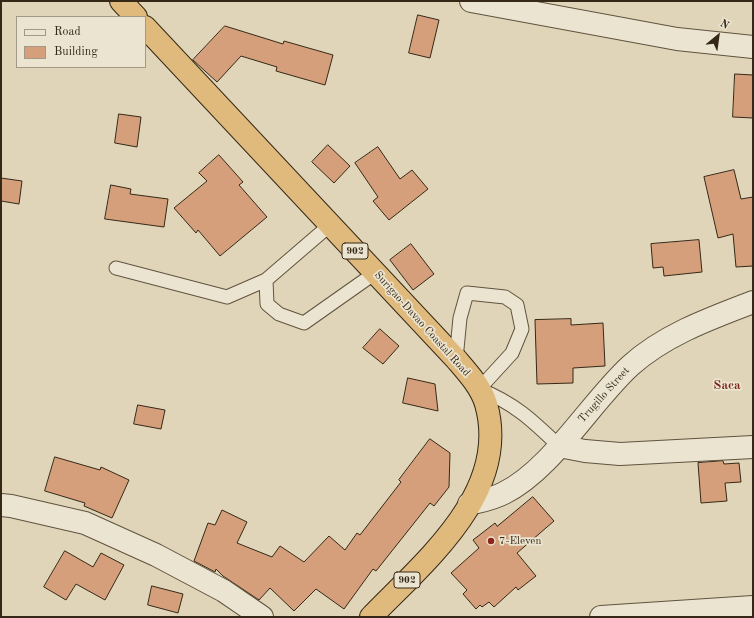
<!DOCTYPE html>
<html>
<head>
<meta charset="utf-8">
<style>
  body { margin:0 }
  #map { position:relative; width:754px; height:618px; overflow:hidden; background:#e0d5b8; font-family:"Old Standard TT",serif }
  canvas { display:block }
  .frame { position:absolute; inset:0; border:2px solid #352817; pointer-events:none }
  .legend { position:absolute; left:16px; top:16px; width:130px; height:52px; box-sizing:border-box; background:#ebe4d1; border:1px solid #a29987; margin:0; padding:5px 7px; list-style:none; font-size:12px; color:#352817 }
  .legend li { display:flex; align-items:center; gap:8px; height:20px }
  .legend b { width:20px; border:1px solid #a29987 }
  .north { position:absolute; left:698px; top:16px; width:40px; height:40px; -webkit-text-stroke:3px #ebe4d1; paint-order:stroke; rotate:29deg; font-size:11px; font-weight:700; line-height:16px; text-align:center; color:#352817 }
  .north::after { content:''; display:block; margin:auto; width:14px; height:18px; background:#352817; clip-path:polygon(50% 0,100% 100%,50% 72%,0 100%) }
</style>
</head>
<body>
<div id="map">
<canvas width="754" height="618"></canvas>
<div class="frame"></div>
<ul class="legend">
<li><b style="height:5px;background:#ebe4d1"></b>Road</li>
<li><b style="height:11px;background:#d49f7a"></b>Building</li>
</ul>
<div class="north">N</div>
</div>
<script>
const ctx = document.querySelector('canvas').getContext('2d');
ctx.lineJoin = 'round';
function paint(path, color) { ctx.fillStyle = color; ctx.fill(path, 'evenodd'); }
function strokePath(path, color, width, dash) { ctx.strokeStyle = color; ctx.lineWidth = width; ctx.lineCap = dash ? 'butt' : 'round'; ctx.setLineDash(dash || []); ctx.stroke(path); }
function write(font, color, halo, rows, align = 'center') {
  ctx.font = font + ' "Old Standard TT",serif'; ctx.lineWidth = 3.5; ctx.setLineDash([]); ctx.textBaseline = 'middle'; ctx.strokeStyle = halo; ctx.fillStyle = color; for (const [text, x, y, turn = 0] of rows) {
    ctx.save(); ctx.translate(x, y); ctx.rotate((+turn || 0) * Math.PI / 180); ctx.textAlign = isNaN(turn) ? turn : align; if (halo) ctx.strokeText(text, 0, 0); ctx.fillText(text, 0, 0); ctx.restore();
  }
}
const building = new Path2D(`
  M 418,15 L 439,20 L 430,58 L 409,53 Z
  M 225,26 L 283,44 L 284,41 L 333,55 L 325,85 L 276,71 L 277,67 L 241,56 L 217,82 L 193,60 Z
  M 735,74 L 753,75 L 753,118 L 733,117 Z
  M 119,114 L 141,117 L 137,147 L 115,143 Z
  M 328,145 L 350,166 L 334,183 L 312,162 Z
  M 378,147 L 400,179 L 412,170 L 428,189 L 389,220 L 373,201 L 378,197 L 355,163 Z
  M 219,155 L 243,182 L 239,185 L 267,217 L 220,256 L 198,230 L 196,233 L 174,208 L 207,181 L 199,173 Z
  M 734,170 L 741,199 L 753,197 L 753,266 L 736,267 L 733,234 L 718,238 L 704,177 Z
  M 1,178 L 22,181 L 19,204 L 1,201 Z
  M 111,185 L 131,189 L 130,194 L 168,199 L 164,227 L 105,219 Z
  M 699,240 L 702,272 L 664,276 L 663,267 L 653,268 L 651,244 Z
  M 411,244 L 434,274 L 413,290 L 390,260 Z
  M 571,319 L 571,325 L 603,323 L 605,366 L 573,368 L 573,383 L 537,384 L 535,320 Z
  M 380,329 L 399,346 L 383,364 L 363,348 Z
  M 408,378 L 435,384 L 438,411 L 403,403 Z
  M 138,405 L 165,410 L 161,429 L 134,424 Z
  M 430,439 L 450,453 L 449,487 L 434,506 L 430,503 L 376,571 L 373,569 L 344,609 L 316,589 L 294,611 L 270,588 L 259,600 L 223,576 L 216,569 L 215,572 L 194,561 L 208,523 L 215,525 L 222,510 L 247,522 L 237,543 L 272,557 L 280,546 L 304,562 L 329,536 L 345,550 L 357,533 L 360,535 L 401,482 L 399,480 Z
  M 55,457 L 100,470 L 101,467 L 129,480 L 112,518 L 84,506 L 85,503 L 45,491 Z
  M 723,461 L 724,464 L 739,463 L 741,482 L 725,483 L 727,501 L 701,503 L 698,463 Z
  M 533,497 L 554,521 L 517,553 L 536,576 L 518,590 L 516,587 L 494,607 L 489,602 L 482,607 L 480,605 L 476,609 L 463,594 L 467,590 L 451,573 L 479,548 L 473,540 L 495,523 L 497,526 Z
  M 65,551 L 93,567 L 101,553 L 124,565 L 105,600 L 76,584 L 66,600 L 44,587 Z
  M 152,586 L 183,594 L 178,613 L 148,605 Z`);
paint(building, '#d49f7a');
strokePath(building, '#352817', 1);
const service = new Path2D(`
  M 116,268 L 227,297 L 266,280 L 330,225
  M 266,280 L 267,304 L 279,314 L 304,323 L 375,273
  M 456,359 L 460,318 L 467,293 L 505,297 L 517,305 L 522,329 L 512,353 L 479,389 C 514,403 532,420 559,446`);
const minor = new Path2D(`
  M 471,1 L 677,39 L 753,47
  M 559,446 L 585,451 L 620,454 L 753,447
  M 1,505 L 11,506 L 85,523 L 156,555 L 224,591 L 262,617
  M 601,617 L 753,607`);
const tertiary = new Path2D(`
  M 469,504 C 481,501 493,499 504,493 C 551,470 590,403 630,366 C 664,335 711,318 753,302`);
const trunk = new Path2D(`
  M 121,1 L 136,17
  M 145,27 L 456,359 C 468,373 481,387 486,404 C 511,492 425,561 371,617`);
strokePath(service, '#60533f', 15);
strokePath(minor, '#60533f', 24);
strokePath(tertiary, '#60533f', 24);
strokePath(trunk, '#352817', 24);
strokePath(service, '#ebe4d1', 13);
strokePath(minor, '#ebe4d1', 22);
strokePath(tertiary, '#ebe4d1', 22);
strokePath(trunk, '#e0ba7c', 22);
for (const [x, y, r, color] of [
  [491,541,4,"#8f2418"]
]) { const dot = new Path2D(); dot.arc(x, y, r, 0, 2 * Math.PI); ctx.fillStyle = color; ctx.fill(dot); strokePath(dot, '#ebe4d1', 1.5); }
for (const [x, y, w] of [
  [355,251,26],
  [407,580,26]
]) { const box = new Path2D(); box.roundRect(x - w / 2, y - 8, w, 16, 3); ctx.fillStyle = '#ebe4d1'; ctx.fill(box); strokePath(box, '#352817', 1); }
write('bold 10px', '#352817', null, [
  ["902",355,251],
  ["902",407,580]
]);
write('11px', '#352817', '#ebe4d1', [
  ["Surigao-Davao Coastal Road",422,324,48],
  ["Trugillo Street",604,395,-48]
]);
write('11px', '#352817', '#ebe4d1', [
  ["7-Eleven",499,541]
], 'left');
write('bold 13px', '#7a1f14', '#ebe4d1', [
  ["Saca",727,386]
]);
</script>
</body>
</html>
